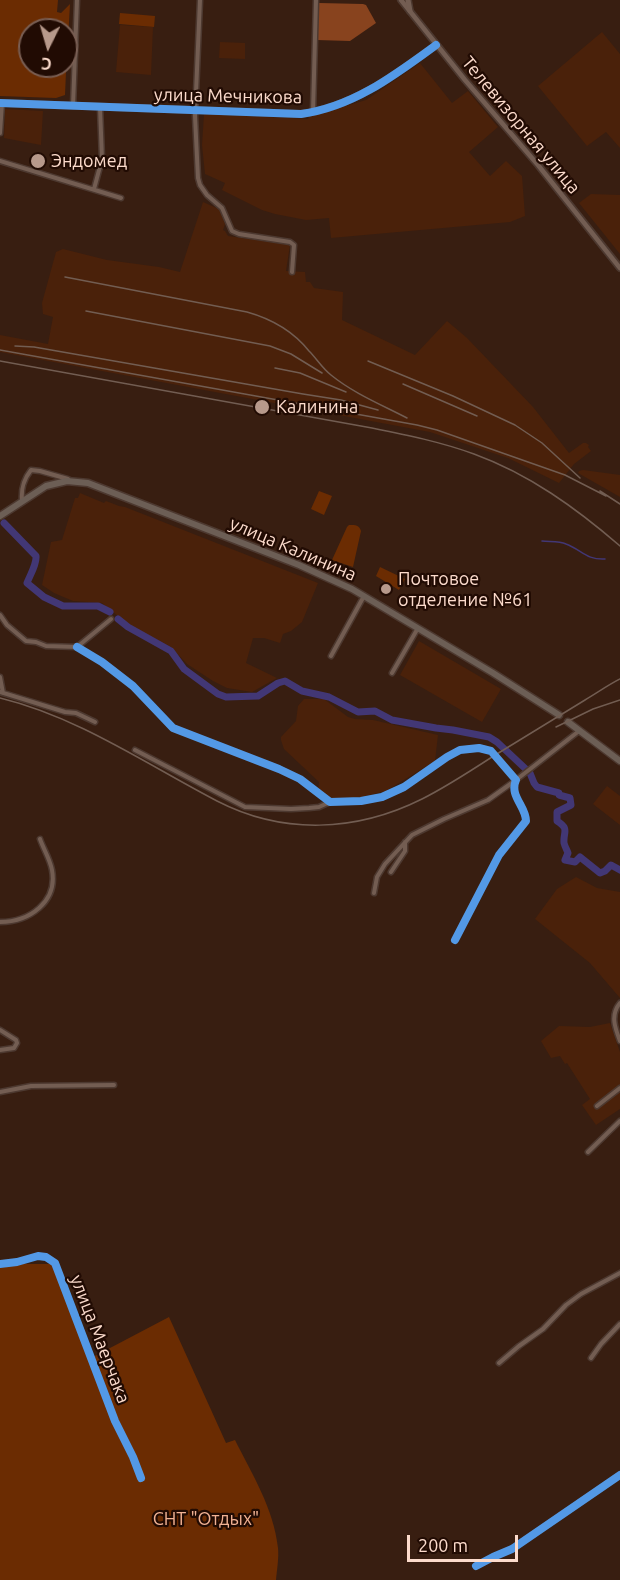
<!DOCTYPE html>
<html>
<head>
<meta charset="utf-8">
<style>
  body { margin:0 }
  #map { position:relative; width:620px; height:1580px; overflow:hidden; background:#381e11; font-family:Ubuntu,sans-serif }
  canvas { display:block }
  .north { position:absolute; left:18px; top:18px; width:60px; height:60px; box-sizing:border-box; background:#210b03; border:2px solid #795e53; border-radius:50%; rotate:185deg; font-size:16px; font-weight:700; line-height:24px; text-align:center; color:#fcdbcc }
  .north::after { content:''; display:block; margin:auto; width:21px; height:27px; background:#b7998b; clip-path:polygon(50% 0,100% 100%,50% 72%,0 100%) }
  .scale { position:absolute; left:407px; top:1535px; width:111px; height:27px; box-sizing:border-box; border:3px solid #fcdbcc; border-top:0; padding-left:8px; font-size:18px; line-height:21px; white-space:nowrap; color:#fcdbcc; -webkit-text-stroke:4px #210b03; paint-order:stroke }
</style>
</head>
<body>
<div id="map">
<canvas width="620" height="1580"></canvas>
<div class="north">С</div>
<div class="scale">200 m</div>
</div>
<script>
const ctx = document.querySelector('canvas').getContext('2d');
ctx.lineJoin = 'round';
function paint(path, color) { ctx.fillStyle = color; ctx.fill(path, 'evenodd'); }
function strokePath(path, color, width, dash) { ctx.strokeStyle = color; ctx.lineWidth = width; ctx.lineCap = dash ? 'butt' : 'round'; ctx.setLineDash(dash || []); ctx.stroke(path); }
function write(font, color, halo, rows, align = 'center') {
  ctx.font = font + ' Ubuntu,sans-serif'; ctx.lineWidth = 4.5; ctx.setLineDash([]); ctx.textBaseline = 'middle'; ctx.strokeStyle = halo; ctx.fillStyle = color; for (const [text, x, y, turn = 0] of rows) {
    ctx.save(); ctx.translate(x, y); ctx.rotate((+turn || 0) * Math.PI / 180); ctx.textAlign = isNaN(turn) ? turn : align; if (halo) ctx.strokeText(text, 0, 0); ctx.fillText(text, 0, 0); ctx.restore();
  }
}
paint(new Path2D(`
  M 120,25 L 153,27 L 151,75 L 116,72 Z
  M 602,32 L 620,54 L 620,148 L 606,132 L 587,146 L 538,86 Z
  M 220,42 L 245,43 L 245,59 L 219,58 Z
  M 420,63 L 452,103 L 468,91 L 498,127 L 469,152 L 490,176 L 506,161 L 522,176 L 525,216 L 510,222 L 331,238 L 329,218 L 306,220 L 275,214 L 262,210 L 222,190 L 225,183 L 205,174 L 202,145 L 204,114 L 308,119 L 309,117 L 366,100 Z
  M 5,109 L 43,111 L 41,145 L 4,138 Z
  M 591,194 L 620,195 L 620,254 L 579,203 Z
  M 203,202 L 219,209 L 225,224 L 223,230 L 225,231 L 228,236 L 290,245 L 286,271 L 305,272 L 306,282 L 310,282 L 314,288 L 343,292 L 342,320 L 415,355 L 447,321 L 467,338 L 533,407 L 569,453 L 583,443 L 586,443 L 589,445 L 588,447 L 591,451 L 574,464 L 559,483 L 508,458 L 430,432 L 0,352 L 0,335 L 48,344 L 53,317 L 43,314 L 42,303 L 56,252 L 63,249 L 107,260 L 159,267 L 180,272 Z
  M 583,470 L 620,475 L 620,497 L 578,473 L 579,471 Z
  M 80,493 L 104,503 L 106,501 L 119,506 L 125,507 L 318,583 L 302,622 L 291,631 L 283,634 L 280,643 L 264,638 L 253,638 L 246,663 L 277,678 L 252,692 L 227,688 L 213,681 L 187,664 L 171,647 L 129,625 L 102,603 L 73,601 L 54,593 L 42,585 L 51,542 L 62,540 L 75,498 L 78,498 Z
  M 419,641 L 501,689 L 482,722 L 400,675 Z
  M 304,699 L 324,699 L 348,717 L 355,719 L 373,720 L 438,735 L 435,761 L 386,791 L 353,799 L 342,800 L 328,797 L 318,790 L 319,782 L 284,749 L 281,740 L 281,737 L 296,721 L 298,706 Z
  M 607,786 L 620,796 L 620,825 L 593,804 Z
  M 576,877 L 597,888 L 620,892 L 620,998 L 590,963 L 535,919 L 557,889 Z
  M 610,1023 L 620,1052 L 620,1109 L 596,1125 L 582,1105 L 590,1099 L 567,1063 L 565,1064 L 560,1056 L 551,1058 L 541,1041 L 559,1026 L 590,1027 Z`), '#4a210a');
paint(new Path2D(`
  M 0,0 L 58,0 L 57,12 L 61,13 L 70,4 L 68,40 L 66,41 L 66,47 L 67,49 L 65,95 L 56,98 L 0,96 ZM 30,30 L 66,30 L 66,66 L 30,66 Z
  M 120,13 L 155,16 L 154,27 L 119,24 Z
  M 319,491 L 332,496 L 324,515 L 311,509 Z
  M 349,525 C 356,525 359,525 361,531 L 353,567 L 332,560 L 347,527 Z
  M 380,567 L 405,579 L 399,590 L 376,576 Z
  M 23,1264 L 53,1264 L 91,1358 L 169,1317 L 226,1443 L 235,1440 C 252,1474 274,1509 278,1548 C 279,1558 277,1569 276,1580 L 0,1580 L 0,1268 Z`), '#6b2c02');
paint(new Path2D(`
  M 319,3 L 363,4 L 366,5 L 376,23 L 350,41 L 317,40 Z`), '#88431e');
strokePath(new Path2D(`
  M 542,541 C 549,542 559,541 566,544 C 582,550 586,560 605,559`), '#423775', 1.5);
strokePath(new Path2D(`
  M 4,523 L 36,556 C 37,564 30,575 27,583 L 44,597 L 63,606 L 98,606 L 110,612
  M 118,619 L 128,627 L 171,651 L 184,669 L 218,694 L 226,697 L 258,696 L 278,683 L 285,681 L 302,691 L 329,697 L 358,712 L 375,711 L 392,720 L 436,728 L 453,730 L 489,737 L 497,742 L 530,773 L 534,783 L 537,787 L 559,793 L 559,795 L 570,798 L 571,805 L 557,812 L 557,821 C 570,829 563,832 564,843 C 565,847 567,850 568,853 L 565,860 L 575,862 L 580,857 L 600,873 L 605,871 L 611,865 L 620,870`), '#423775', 7);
const minor = new Path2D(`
  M 200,0 L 195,116 L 198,178 L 200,185 L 207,195 L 222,208 L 232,231 L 239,234 L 290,242 L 294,245 L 292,272
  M 73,106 L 77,0
  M 313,112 L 316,0
  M 0,133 L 2,103
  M 0,161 L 121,198
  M 94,189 L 102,159 L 100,107
  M 22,501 C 21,489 23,480 31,470 L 40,471 L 68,479
  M 0,615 L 7,625 L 26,641 L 36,642 L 46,646 L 77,647 L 111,619
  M 77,647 L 102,662 L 133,686 L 173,728 L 279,769 L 300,779 L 330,802 L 361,801 L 382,797 L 404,787 L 447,757 L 460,750 L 479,748 L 491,751 L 516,780 C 509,796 526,806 526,821 L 499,855 L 455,940
  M 331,656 L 364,596
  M 392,673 L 418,628
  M 0,677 L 3,693
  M 0,692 L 65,712 L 76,713 L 95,722
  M 135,750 L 245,807 L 291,809 L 309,808 L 319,807 L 330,802
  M 391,872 L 405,851 L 405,842
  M 374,893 L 377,877 L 385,864 L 412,835 L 444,819 L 488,800 L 516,780 L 579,731
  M 0,922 C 29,922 58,902 52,870 C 50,859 43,848 40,839
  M 620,1003 C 610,1015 615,1028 620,1041
  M 0,1030 L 16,1040 L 17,1043 L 14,1048 L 0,1050
  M 0,1092 L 31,1086 L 114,1085
  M 597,1106 L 620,1088
  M 588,1152 L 620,1121
  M 0,1264 L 17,1262 L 38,1256 L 46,1257 L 55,1263 L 115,1421 L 133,1457 L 141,1478
  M 591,1358 L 601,1344 L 620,1324
  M 499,1363 L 519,1346 L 543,1329 L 566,1305 L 581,1294 L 620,1273
  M 476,1566 L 493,1557 L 512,1549 L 620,1475`);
const tertiary = new Path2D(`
  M 401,0 L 465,80 L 538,165 L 620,268
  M 0,103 C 100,107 201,110 301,114 C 353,107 395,75 436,45`);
const secondary = new Path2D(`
  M 408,0 L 410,11`);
const primary = new Path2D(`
  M 0,516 L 46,486 L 67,481 L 88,483 L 299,565 L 352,589 L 493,673 L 559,715
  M 568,722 L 620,761`);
strokePath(minor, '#4d3930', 7);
strokePath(tertiary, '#4d3930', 8);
strokePath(secondary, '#4d3930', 8);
strokePath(primary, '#4d3930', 9);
strokePath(minor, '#735d52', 4);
strokePath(tertiary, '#735d52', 4.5);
strokePath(secondary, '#735d52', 5);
strokePath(primary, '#6c5e55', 6);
strokePath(new Path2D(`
  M 65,277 L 247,312 C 272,319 293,331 309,351 C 317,359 322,368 331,375 C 353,393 382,405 407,418
  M 86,311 L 270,346 L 291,354 L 322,373
  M 15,346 L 34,347 L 303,394 L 341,400 L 378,410
  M 0,350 L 417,425 L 437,430 L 565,475 L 606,496
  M 0,361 L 372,428 C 407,435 441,442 474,454 C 529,474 576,508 620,546
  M 368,361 L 453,396 L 515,425 L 542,443 L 580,478
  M 275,368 L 300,373 L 346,392
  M 403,384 L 477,416
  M 600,491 L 620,504
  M 0,698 C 78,717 146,764 217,801 C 283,835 356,832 422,799 C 446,787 469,772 492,757 C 523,738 554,719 585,700 C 597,693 608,685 620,679
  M 556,727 L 593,709 L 620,700`), '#725d52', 1.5);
strokePath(new Path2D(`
  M 0,103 C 100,107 201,110 301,114 C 353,107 395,75 436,45
  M 77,647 L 102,662 L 133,686 L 173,728 L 279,769 L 300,779 L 330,802 L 361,801 L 382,797 L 404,787 L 447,757 L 460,750 L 479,748 L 491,751 L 516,780 C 509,796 526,806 526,821 L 499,855 L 455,940
  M 0,1264 L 17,1262 L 38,1256 L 46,1257 L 55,1263 L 115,1421 L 133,1457 L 141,1478
  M 476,1566 L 493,1557 L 512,1549 L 620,1475`), '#5399e6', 8);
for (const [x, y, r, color] of [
  [38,161,8,"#b7998b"],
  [262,407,8,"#b7998b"],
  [386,589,6,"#b7998b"]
]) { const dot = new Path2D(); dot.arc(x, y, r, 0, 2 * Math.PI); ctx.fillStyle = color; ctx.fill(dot); strokePath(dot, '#210b03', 2); }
write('18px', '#fcdbcc', '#210b03', [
  ["улица Мечникова",228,96,1],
  ["Телевизорная улица",521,125,50],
  ["улица Калинина",293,549,23],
  ["улица Маерчака",100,1339,69]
]);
write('18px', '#fcdbcc', '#210b03', [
  ["Эндомед",51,161],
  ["Калинина",276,407],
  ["Почтовое",398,579],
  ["отделение №61",398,600]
], 'left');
write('18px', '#f2b293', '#210b03', [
  ["СНТ \"Отдых\"",206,1519]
]);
</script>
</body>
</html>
